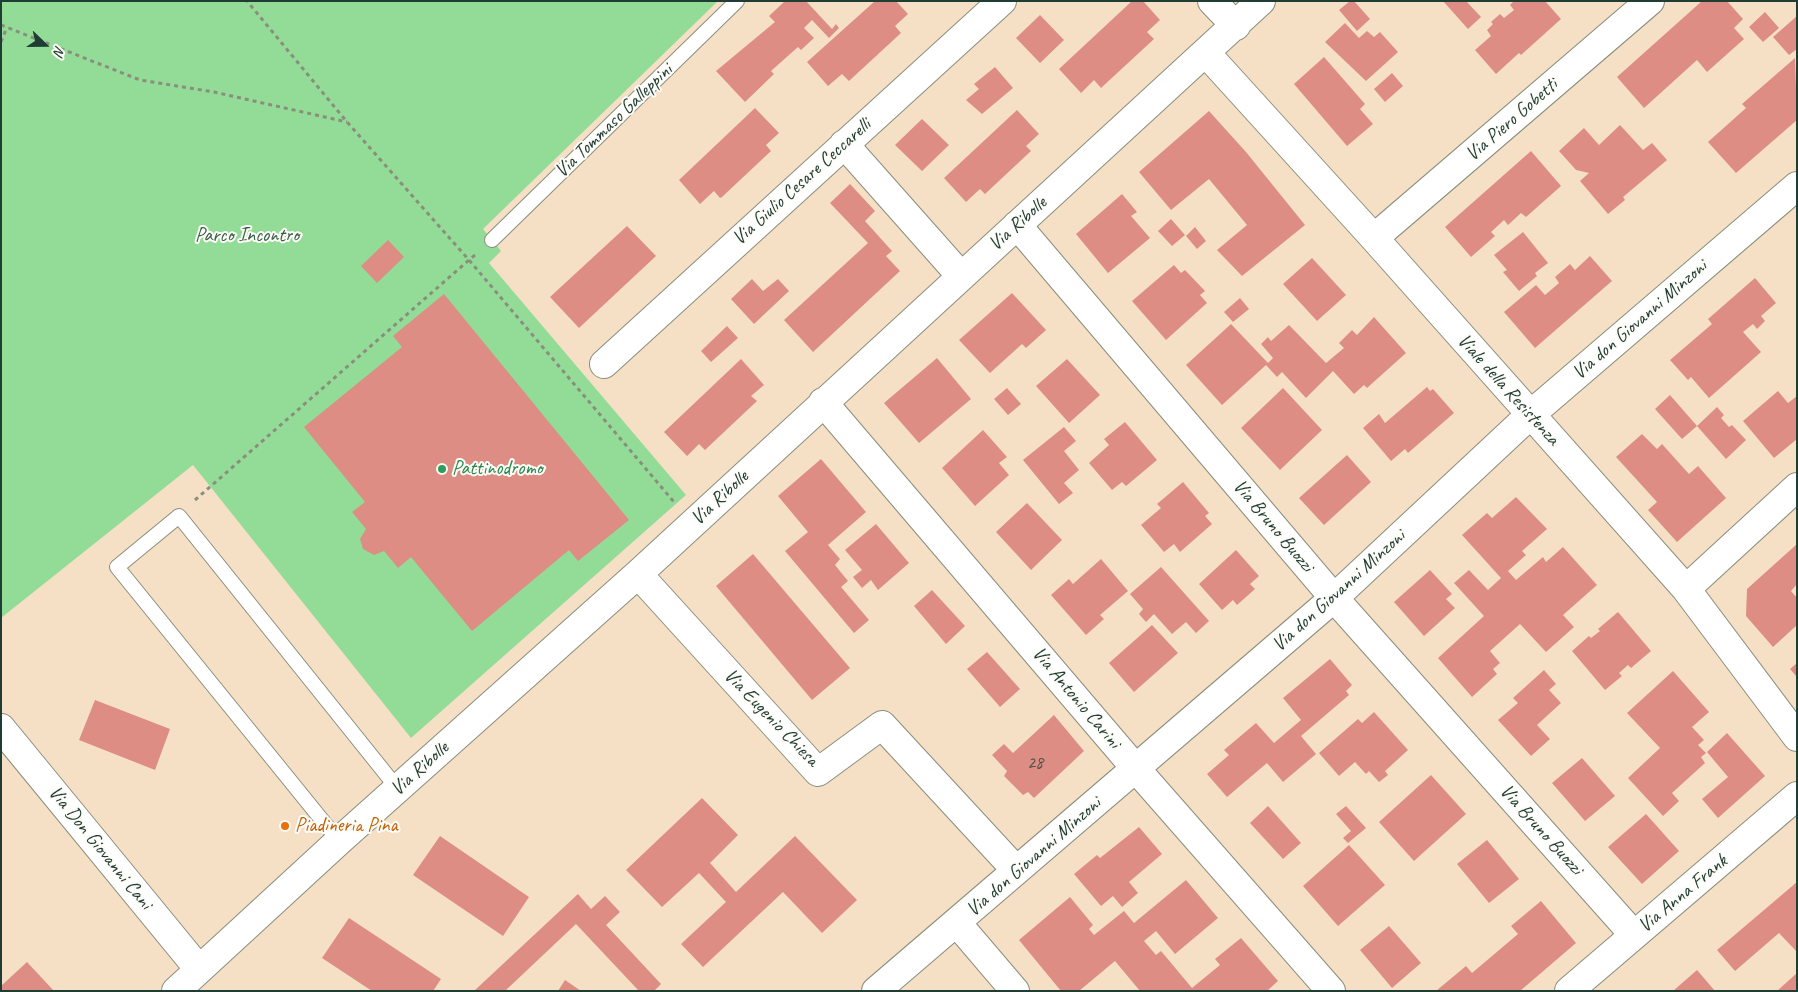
<!DOCTYPE html>
<html>
<head>
<meta charset="utf-8">
<style>
  body { margin:0 }
  #map { position:relative; width:1798px; height:992px; overflow:hidden; background:#f5e0c6; font-family:Caveat,sans-serif }
  canvas { display:block }
  .frame { position:absolute; inset:0; border:2px solid #1f3d34; pointer-events:none }
  .north { position:absolute; left:20px; top:20px; width:50px; height:50px; -webkit-text-stroke:4px #fdfcf7; paint-order:stroke; rotate:112deg; font-size:14px; font-weight:700; line-height:20px; text-align:center; color:#1f3d34 }
  .north::after { content:''; display:block; margin:auto; width:18px; height:22px; background:#1f3d34; clip-path:polygon(50% 0,100% 100%,50% 72%,0 100%) }
</style>
</head>
<body>
<div id="map">
<canvas width="1798" height="992"></canvas>
<div class="frame"></div>
<div class="north">N</div>
</div>
<script>
const ctx = document.querySelector('canvas').getContext('2d');
ctx.lineJoin = 'round';
function paint(path, color) { ctx.fillStyle = color; ctx.fill(path, 'evenodd'); }
function strokePath(path, color, width, dash) { ctx.strokeStyle = color; ctx.lineWidth = width; ctx.lineCap = dash ? 'butt' : 'round'; ctx.setLineDash(dash || []); ctx.stroke(path); }
function write(font, color, halo, rows, align = 'center') {
  ctx.font = font + ' Caveat,sans-serif'; ctx.lineWidth = 4; ctx.setLineDash([]); ctx.textBaseline = 'middle'; ctx.strokeStyle = halo; ctx.fillStyle = color; for (const [text, x, y, turn = 0] of rows) {
    ctx.save(); ctx.translate(x, y); ctx.rotate((+turn || 0) * Math.PI / 180); ctx.textAlign = isNaN(turn) ? turn : align; if (halo) ctx.strokeText(text, 0, 0); ctx.fillText(text, 0, 0); ctx.restore();
  }
}
paint(new Path2D(`
  M 1,1 L 718,1 L 483,229 L 501,251 L 489,263 L 686,495 L 411,738 L 193,465 L 1,618 Z`), '#93dc97');
paint(new Path2D(`
  M 785,1 L 806,1 L 832,29 L 836,24 L 839,28 L 829,38 L 812,20 L 804,28 L 814,38 L 801,50 L 798,47 L 771,71 L 774,74 L 745,102 L 716,71 L 775,22 L 769,16 Z
  M 875,1 L 896,1 L 908,14 L 895,26 L 901,33 L 849,81 L 842,74 L 828,86 L 807,62 Z
  M 1132,1 L 1143,1 L 1160,20 L 1147,32 L 1154,39 L 1101,88 L 1094,80 L 1081,93 L 1059,69 Z
  M 1350,1 L 1354,1 L 1370,19 L 1357,31 L 1339,10 Z
  M 1443,1 L 1466,1 L 1481,17 L 1468,29 Z
  M 1514,1 L 1545,1 L 1561,19 L 1521,55 L 1519,53 L 1496,74 L 1475,50 L 1491,36 L 1487,30 L 1493,24 L 1491,22 L 1500,14 L 1504,18 L 1514,10 L 1510,5 Z
  M 1702,1 L 1727,1 L 1743,19 L 1734,28 L 1744,39 L 1707,72 L 1697,60 L 1644,108 L 1617,77 Z
  M 1765,12 L 1779,28 L 1763,42 L 1749,27 Z
  M 1040,15 L 1064,40 L 1040,63 L 1016,38 Z
  M 1797,16 L 1797,49 L 1789,55 L 1773,37 Z
  M 1345,23 L 1359,38 L 1367,31 L 1374,37 L 1380,32 L 1398,52 L 1366,81 L 1325,42 Z
  M 1324,57 L 1365,104 L 1360,109 L 1373,124 L 1347,146 L 1294,84 Z
  M 1795,58 L 1797,120 L 1736,173 L 1708,142 L 1746,108 L 1742,104 Z
  M 995,67 L 1013,88 L 982,114 L 966,100 L 979,89 L 974,84 Z
  M 1392,73 L 1403,86 L 1385,102 L 1374,89 Z
  M 755,108 L 779,133 L 766,145 L 771,151 L 722,197 L 720,198 L 714,191 L 700,204 L 679,180 Z
  M 1017,110 L 1039,134 L 1026,146 L 1031,151 L 985,194 L 980,189 L 966,202 L 944,178 Z
  M 1209,111 L 1246,152 L 1305,225 L 1242,276 L 1217,250 L 1247,225 L 1209,179 L 1171,210 L 1139,172 Z
  M 922,119 L 949,145 L 922,171 L 895,145 Z
  M 1620,125 L 1643,150 L 1652,143 L 1667,160 L 1623,197 L 1625,200 L 1608,214 L 1580,181 L 1589,173 L 1576,170 L 1559,151 L 1584,128 L 1599,145 Z
  M 1531,151 L 1561,186 L 1526,217 L 1521,213 L 1508,225 L 1504,220 L 1491,232 L 1495,236 L 1471,257 L 1445,227 Z
  M 850,184 L 875,211 L 865,221 L 892,251 L 886,256 L 900,271 L 813,352 L 784,320 L 868,243 L 830,203 Z
  M 1122,194 L 1137,212 L 1131,216 L 1150,238 L 1108,273 L 1076,234 Z
  M 1171,219 L 1185,235 L 1172,246 L 1158,231 Z
  M 627,226 L 656,256 L 579,328 L 550,297 Z
  M 1195,227 L 1206,241 L 1197,249 L 1186,236 Z
  M 1523,232 L 1548,263 L 1535,273 L 1537,276 L 1519,291 L 1503,272 L 1507,270 L 1494,255 Z
  M 388,240 L 404,257 L 377,283 L 361,266 Z
  M 1590,256 L 1612,281 L 1535,348 L 1504,312 L 1536,285 L 1545,295 L 1559,283 L 1555,277 L 1570,264 L 1575,270 Z
  M 1312,258 L 1346,295 L 1317,321 L 1283,284 Z
  M 1174,265 L 1181,273 L 1185,270 L 1205,291 L 1200,295 L 1207,303 L 1166,340 L 1132,301 Z
  M 1755,278 L 1776,303 L 1761,316 L 1765,321 L 1757,329 L 1753,324 L 1743,332 L 1761,352 L 1709,398 L 1691,377 L 1688,380 L 1670,360 L 1712,324 L 1708,319 Z
  M 752,279 L 763,291 L 778,279 L 789,291 L 754,324 L 731,299 Z
  M 1012,293 L 1046,330 L 1026,348 L 1022,344 L 990,373 L 959,340 Z
  M 444,294 L 629,520 L 578,561 L 569,550 L 472,631 L 411,557 L 398,568 L 384,551 L 374,555 L 363,549 L 360,539 L 366,529 L 352,512 L 365,502 L 304,427 L 402,347 L 393,336 Z
  M 1240,298 L 1249,309 L 1233,322 L 1224,312 Z
  M 1374,317 L 1406,353 L 1367,388 L 1364,385 L 1354,394 L 1333,371 L 1306,398 L 1282,372 L 1277,377 L 1266,365 L 1222,405 L 1186,365 L 1231,324 L 1268,363 L 1273,358 L 1261,344 L 1268,337 L 1271,341 L 1289,325 L 1326,363 L 1344,348 L 1339,343 L 1352,330 L 1357,335 Z
  M 727,326 L 738,338 L 711,362 L 701,351 Z
  M 937,358 L 971,399 L 919,443 L 884,403 Z
  M 741,359 L 764,385 L 751,396 L 757,401 L 705,450 L 699,444 L 687,456 L 664,432 Z
  M 1067,359 L 1100,395 L 1069,423 L 1036,386 Z
  M 1427,387 L 1430,391 L 1433,389 L 1454,413 L 1408,453 L 1405,449 L 1391,461 L 1363,428 L 1379,414 L 1385,423 Z
  M 1007,388 L 1021,404 L 1008,415 L 994,399 Z
  M 1283,388 L 1322,430 L 1280,470 L 1241,428 Z
  M 1778,391 L 1788,403 L 1797,396 L 1797,439 L 1774,458 L 1743,421 Z
  M 1670,395 L 1697,426 L 1682,439 L 1655,409 Z
  M 1717,407 L 1724,415 L 1721,418 L 1729,427 L 1732,425 L 1746,440 L 1726,459 L 1697,426 Z
  M 1125,422 L 1157,460 L 1126,486 L 1122,482 L 1112,490 L 1089,463 L 1109,445 L 1104,439 Z
  M 1064,427 L 1076,441 L 1064,451 L 1079,470 L 1064,483 L 1073,493 L 1059,504 L 1023,460 Z
  M 983,430 L 1007,457 L 999,463 L 1009,475 L 975,506 L 942,468 Z
  M 1642,434 L 1657,449 L 1662,444 L 1689,474 L 1698,466 L 1726,498 L 1677,542 L 1648,510 L 1657,502 L 1616,457 Z
  M 1347,455 L 1371,482 L 1324,525 L 1299,498 Z
  M 821,459 L 866,512 L 828,545 L 840,559 L 835,565 L 848,581 L 841,587 L 869,620 L 854,633 L 785,551 L 808,532 L 778,496 Z
  M 1183,482 L 1209,513 L 1205,516 L 1212,524 L 1180,552 L 1174,544 L 1164,552 L 1141,525 L 1161,508 L 1157,504 Z
  M 1516,497 L 1547,529 L 1522,551 L 1526,555 L 1508,571 L 1516,580 L 1543,557 L 1546,562 L 1563,547 L 1597,585 L 1563,615 L 1574,627 L 1546,652 L 1520,624 L 1490,651 L 1500,663 L 1493,669 L 1497,674 L 1472,697 L 1438,658 L 1484,616 L 1454,583 L 1469,570 L 1488,590 L 1501,578 L 1462,535 L 1487,513 L 1492,518 Z
  M 1027,503 L 1062,540 L 1031,570 L 996,532 Z
  M 876,524 L 909,563 L 878,590 L 871,580 L 862,588 L 853,577 L 862,570 L 845,550 Z
  M 1797,544 L 1797,584 L 1791,591 L 1797,598 L 1797,625 L 1773,647 L 1746,616 L 1747,589 Z
  M 1236,550 L 1259,576 L 1250,584 L 1255,589 L 1237,605 L 1233,600 L 1222,610 L 1199,584 Z
  M 753,554 L 850,668 L 812,700 L 716,586 Z
  M 1101,559 L 1128,591 L 1100,615 L 1104,619 L 1086,635 L 1051,595 L 1069,579 L 1073,584 Z
  M 1161,567 L 1209,621 L 1196,633 L 1186,622 L 1172,634 L 1154,614 L 1146,622 L 1139,614 L 1143,609 L 1130,594 Z
  M 1430,570 L 1452,594 L 1446,599 L 1455,608 L 1424,636 L 1394,602 Z
  M 932,590 L 965,626 L 946,644 L 914,606 Z
  M 1618,612 L 1651,651 L 1631,668 L 1628,665 L 1619,673 L 1622,676 L 1605,690 L 1572,651 L 1589,636 L 1591,638 L 1600,631 L 1598,629 Z
  M 1152,625 L 1178,653 L 1134,692 L 1109,663 Z
  M 987,652 L 1020,689 L 1000,707 L 967,669 Z
  M 1330,659 L 1352,685 L 1346,691 L 1349,695 L 1301,736 L 1316,754 L 1283,782 L 1267,763 L 1227,797 L 1207,774 L 1229,755 L 1224,750 L 1256,723 L 1274,743 L 1301,720 L 1283,698 Z
  M 1797,663 L 1797,677 L 1790,669 Z
  M 1544,670 L 1556,684 L 1549,690 L 1561,703 L 1537,725 L 1550,739 L 1531,756 L 1498,720 L 1518,703 L 1513,698 Z
  M 1673,671 L 1709,712 L 1692,727 L 1704,740 L 1698,745 L 1706,753 L 1701,757 L 1705,763 L 1672,793 L 1679,801 L 1663,816 L 1628,778 L 1660,748 L 1627,713 Z
  M 95,700 L 170,729 L 155,770 L 79,740 Z
  M 1374,712 L 1408,750 L 1385,771 L 1388,775 L 1379,782 L 1369,771 L 1366,774 L 1355,762 L 1339,776 L 1319,753 L 1358,719 L 1362,723 Z
  M 1054,715 L 1084,751 L 1034,798 L 1028,792 L 1023,795 L 1004,776 L 1007,771 L 992,755 L 1004,744 L 1013,753 Z
  M 1727,733 L 1765,776 L 1718,818 L 1702,799 L 1728,777 L 1707,752 Z
  M 1582,758 L 1615,796 L 1585,821 L 1552,783 Z
  M 1431,775 L 1466,814 L 1414,861 L 1379,822 Z
  M 702,798 L 738,835 L 710,863 L 736,892 L 795,836 L 857,900 L 822,933 L 783,892 L 703,967 L 681,944 L 726,902 L 699,873 L 662,907 L 626,870 Z
  M 1268,806 L 1301,843 L 1283,859 L 1250,823 Z
  M 1346,806 L 1366,828 L 1348,843 L 1343,838 L 1351,831 L 1336,814 Z
  M 1646,814 L 1679,851 L 1642,884 L 1608,847 Z
  M 1139,827 L 1162,854 L 1129,882 L 1138,893 L 1122,907 L 1113,896 L 1101,906 L 1074,874 L 1097,855 L 1100,858 Z
  M 440,836 L 529,897 L 503,936 L 413,875 Z
  M 1487,840 L 1519,879 L 1489,903 L 1457,864 Z
  M 1349,845 L 1385,885 L 1338,926 L 1303,886 Z
  M 1186,880 L 1218,918 L 1175,954 L 1156,931 L 1144,941 L 1156,955 L 1161,951 L 1192,988 L 1220,965 L 1215,959 L 1241,938 L 1278,981 L 1267,991 L 1140,991 L 1115,961 L 1079,991 L 1061,991 L 1019,940 L 1070,897 L 1093,925 L 1089,929 L 1094,935 L 1124,911 L 1134,923 Z
  M 1797,882 L 1797,952 L 1779,933 L 1735,971 L 1717,950 Z
  M 578,894 L 591,909 L 605,896 L 620,912 L 606,925 L 661,984 L 654,991 L 639,991 L 576,924 L 505,991 L 474,991 Z
  M 1541,901 L 1576,943 L 1520,991 L 1436,991 L 1466,966 L 1472,973 L 1518,934 L 1511,926 Z
  M 349,918 L 441,979 L 433,991 L 372,991 L 322,958 Z
  M 1389,926 L 1421,963 L 1392,988 L 1360,950 Z
  M 27,962 L 54,991 L 1,991 L 1,986 Z
  M 1697,970 L 1715,991 L 1673,991 Z
  M 1797,973 L 1797,991 L 1777,991 Z
  M 565,980 L 581,991 L 558,991 Z`), '#dd8d84');
const lane = new Path2D(`
  M 492,240 L 737,1
  M 339,841 L 117,567 L 179,516 L 398,789`);
const street = new Path2D(`
  M 1212,1 L 1236,26
  M 1206,53 L 1374,238 L 1686,589 L 1797,737
  M 844,144 L 961,276
  M 1017,225 L 1334,598 L 1634,935
  M 1374,238 L 1650,1
  M 604,364 L 1002,1
  M 823,402 L 1137,770 L 1331,991
  M 638,574 L 818,772 L 882,725 L 1016,870
  M 1686,589 L 1797,487
  M 1,728 L 198,968
  M 957,923 L 1015,991
  M 176,991 L 339,841 L 638,574 L 1261,1
  M 876,991 L 1334,598 L 1530,415 L 1797,186
  M 1569,991 L 1797,796`);
strokePath(lane, '#8a8e7d', 16);
strokePath(street, '#8a8e7d', 30);
strokePath(new Path2D(`
  M 1,25 L 140,80 L 214,92 L 347,122
  M 1,42 L 7,27
  M 475,255 L 469,260 L 674,502
  M 195,500 L 469,260 L 347,122 L 247,1`), '#8a8e7d', 3, [4, 4]);
strokePath(lane, '#fff', 14);
strokePath(street, '#fff', 28);
for (const [x, y, r, color] of [
  [442,469,5,"#2e9e5b"],
  [285,826,5,"#e8710a"]
]) { const dot = new Path2D(); dot.arc(x, y, r, 0, 2 * Math.PI); ctx.fillStyle = color; ctx.fill(dot); strokePath(dot, '#fdfcf7', 2); }
write('18px', '#4e5148', null, [
  ["28",1035,763]
]);
write('20px', '#1f3d34', '#fdfcf7', [
  ["Via Piero Gobetti",1512,120,-41],
  ["Via Tommaso Galleppini",614,121,-44],
  ["Via Giulio Cesare Ceccarelli",802,182,-42],
  ["Via Ribolle",1018,224,-42],
  ["Via don Giovanni Minzoni",1640,320,-41],
  ["Viale della Resistenza",1508,390,48],
  ["Via Ribolle",720,498,-43],
  ["Via Bruno Buozzi",1273,526,50],
  ["Via don Giovanni Minzoni",1339,591,-42],
  ["Via Antonio Carini",1076,698,50],
  ["Via Eugenio Chiesa",771,718,46],
  ["Via Ribolle",420,769,-42],
  ["Via Bruno Buozzi",1541,830,48],
  ["Via Don Giovanni Cani",100,848,51],
  ["Via don Giovanni Minzoni",1034,857,-41],
  ["Via Anna Frank",1683,894,-40]
]);
write('20px', '#365d48', '#fdfcf7', [
  ["Parco Incontro",247,236]
]);
write('20px', '#27864d', '#fdfcf7', [
  ["Pattinodromo",452,469]
], 'left');
write('20px', '#c56008', '#fdfcf7', [
  ["Piadineria Pina",295,826]
], 'left');
</script>
</body>
</html>
